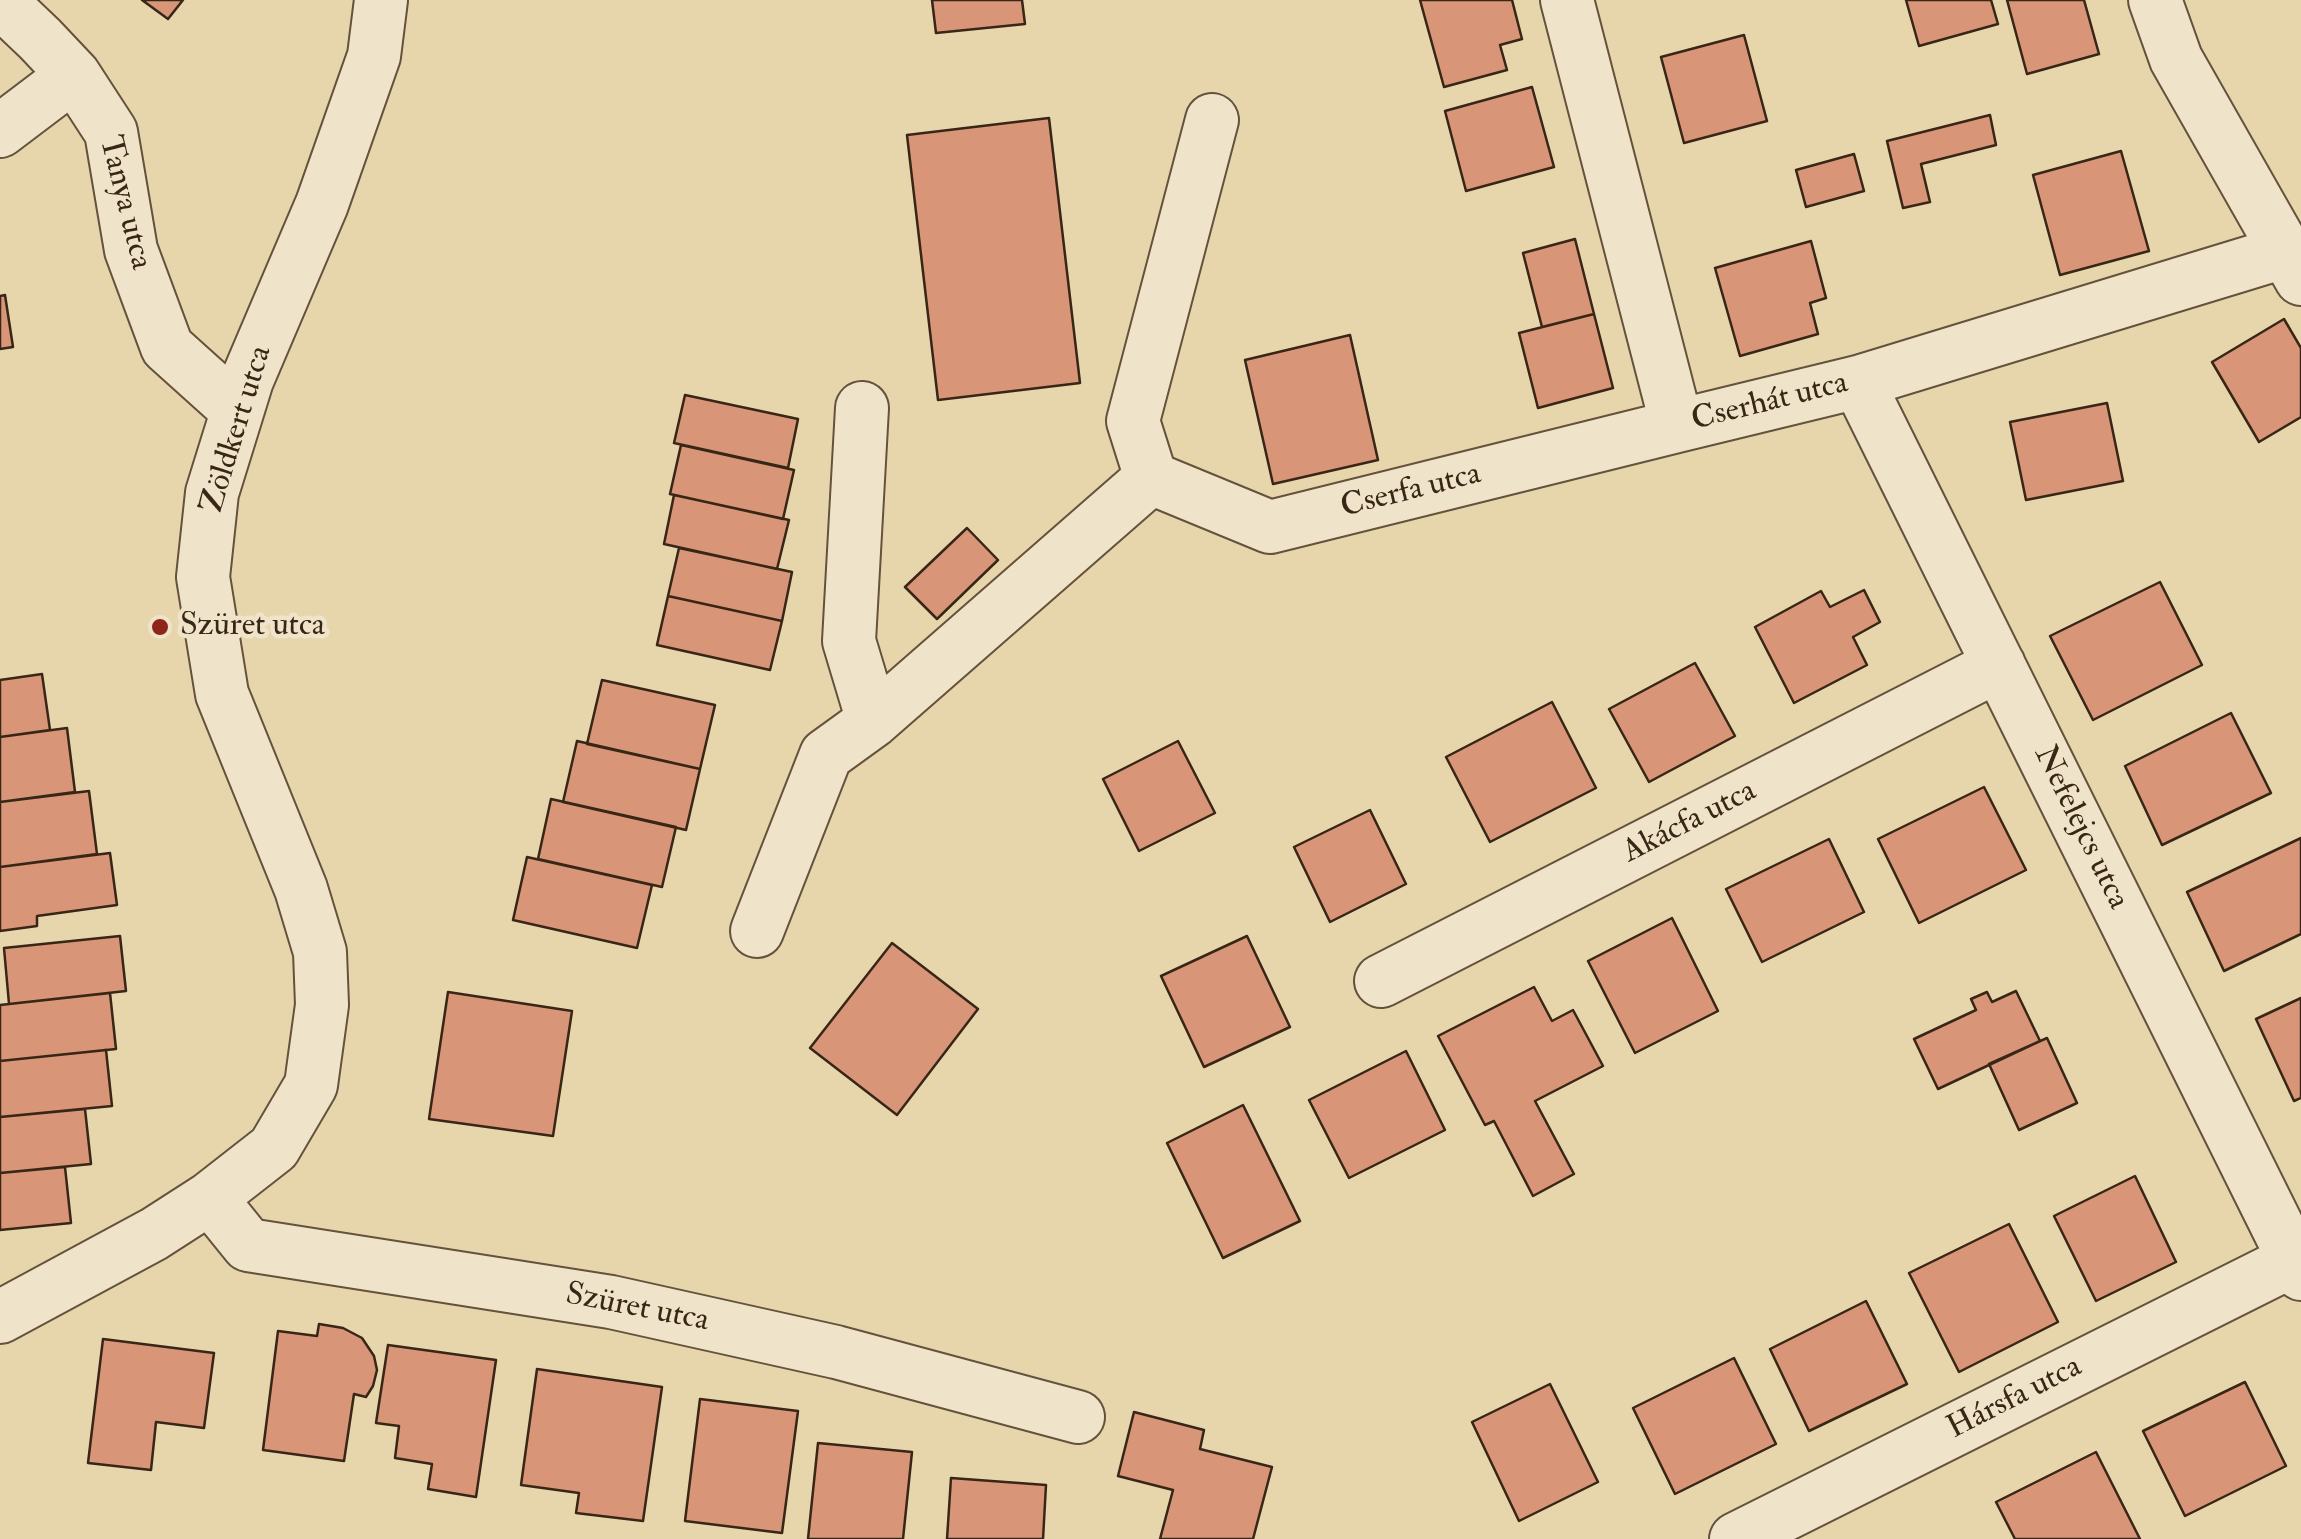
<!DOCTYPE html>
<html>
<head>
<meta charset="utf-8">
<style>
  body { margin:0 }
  canvas { display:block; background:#e7d5ac }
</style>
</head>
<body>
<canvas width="2301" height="1539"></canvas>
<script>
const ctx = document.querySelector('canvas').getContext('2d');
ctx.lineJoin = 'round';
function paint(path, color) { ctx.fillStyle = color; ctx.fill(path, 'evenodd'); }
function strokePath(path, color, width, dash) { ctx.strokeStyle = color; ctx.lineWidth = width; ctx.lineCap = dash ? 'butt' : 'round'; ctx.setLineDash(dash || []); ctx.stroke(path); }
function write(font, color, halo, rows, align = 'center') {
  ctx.font = font + ' "IM FELL Double Pica",serif'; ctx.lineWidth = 9; ctx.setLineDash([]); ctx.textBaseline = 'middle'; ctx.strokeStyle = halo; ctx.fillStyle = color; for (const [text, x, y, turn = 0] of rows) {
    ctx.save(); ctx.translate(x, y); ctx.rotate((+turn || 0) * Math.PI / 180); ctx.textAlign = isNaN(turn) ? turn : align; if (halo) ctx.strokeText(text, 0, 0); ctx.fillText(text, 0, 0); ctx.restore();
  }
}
const building = new Path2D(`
  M 142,0 L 183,0 L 168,19 Z
  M 932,0 L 1022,0 L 1025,24 L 936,33 Z
  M 1420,0 L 1512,0 L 1522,39 L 1500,45 L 1507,70 L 1444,87 Z
  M 1906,0 L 1991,0 L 1998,24 L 1919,46 Z
  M 2007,0 L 2084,0 L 2099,54 L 2027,74 Z
  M 1744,35 L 1767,121 L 1684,143 L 1661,57 Z
  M 1532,87 L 1554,167 L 1466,191 L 1445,111 Z
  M 1990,115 L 1996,145 L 1921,164 L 1930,202 L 1903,208 L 1887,141 Z
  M 1049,118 L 1080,383 L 938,400 L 907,135 Z
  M 2121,151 L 2149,251 L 2060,275 L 2033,175 Z
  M 1854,154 L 1864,191 L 1806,207 L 1796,170 Z
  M 1575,239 L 1594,314 L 1542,327 L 1523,253 Z
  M 1811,241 L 1826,298 L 1810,303 L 1818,334 L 1740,356 L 1715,268 Z
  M 5,295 L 13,347 L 0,349 L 0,296 Z
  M 1594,314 L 1613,388 L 1538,408 L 1519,333 Z
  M 2284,319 L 2301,348 L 2301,417 L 2259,442 L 2212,362 Z
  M 1350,335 L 1378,460 L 1273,484 L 1245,360 Z
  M 685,395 L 798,419 L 788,468 L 674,443 Z
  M 2107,403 L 2123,481 L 2026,500 L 2010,422 Z
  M 681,445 L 794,470 L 783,519 L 670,494 Z
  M 674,495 L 789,520 L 777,569 L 664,544 Z
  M 967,528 L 998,560 L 937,619 L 905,587 Z
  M 679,548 L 792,572 L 782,621 L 668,596 Z
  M 2160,582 L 2202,665 L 2093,720 L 2050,636 Z
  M 1864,590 L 1880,622 L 1853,637 L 1867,665 L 1794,703 L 1755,627 L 1821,591 L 1830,607 Z
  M 668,596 L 782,621 L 770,670 L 657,645 Z
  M 1695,663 L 1735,736 L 1649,782 L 1609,709 Z
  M 42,674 L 50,730 L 0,737 L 0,680 Z
  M 602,680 L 715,705 L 700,769 L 587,744 Z
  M 1552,702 L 1596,788 L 1490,842 L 1446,757 Z
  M 2231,713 L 2271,793 L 2162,845 L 2125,766 Z
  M 67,728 L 75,792 L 0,802 L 0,737 Z
  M 577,741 L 700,769 L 686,830 L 563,802 Z
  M 1178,741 L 1215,813 L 1139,851 L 1103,779 Z
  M 1984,787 L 2026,870 L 1919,923 L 1878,839 Z
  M 89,791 L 97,854 L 0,867 L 0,802 Z
  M 551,799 L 676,827 L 662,887 L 538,859 Z
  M 1370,810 L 1406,884 L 1330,922 L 1294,847 Z
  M 2301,838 L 2301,934 L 2224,971 L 2187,892 Z
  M 1829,839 L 1864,912 L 1762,962 L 1726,889 Z
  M 110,853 L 117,905 L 37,916 L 37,926 L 0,931 L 0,867 Z
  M 527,857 L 652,885 L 637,948 L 513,920 Z
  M 1672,918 L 1718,1011 L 1635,1053 L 1588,961 Z
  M 120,936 L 126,991 L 9,1004 L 4,948 Z
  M 1247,936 L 1290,1027 L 1204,1067 L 1161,976 Z
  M 892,943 L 978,1009 L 897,1115 L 810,1048 Z
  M 1534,987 L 1552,1021 L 1573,1010 L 1603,1066 L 1535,1101 L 1574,1174 L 1533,1196 L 1494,1121 L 1485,1125 L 1438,1036 Z
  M 2016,991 L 2040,1041 L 1938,1089 L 1914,1039 L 1976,1010 L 1971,999 L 1987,992 L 1992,1002 Z
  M 448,992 L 572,1011 L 553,1136 L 429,1119 Z
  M 110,993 L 116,1049 L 0,1061 L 0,1005 Z
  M 2301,998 L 2301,1098 L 2294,1101 L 2256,1019 Z
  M 2047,1038 L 2077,1103 L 2019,1130 L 1989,1064 Z
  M 106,1050 L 112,1106 L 0,1117 L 0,1061 Z
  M 1406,1051 L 1445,1130 L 1349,1178 L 1309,1100 Z
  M 1243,1105 L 1300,1221 L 1223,1258 L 1167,1143 Z
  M 85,1109 L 91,1164 L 0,1173 L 0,1117 Z
  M 65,1167 L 71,1223 L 0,1230 L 0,1173 Z
  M 2135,1176 L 2176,1262 L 2096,1301 L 2054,1216 Z
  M 2009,1224 L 2058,1322 L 1959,1372 L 1909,1273 Z
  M 1866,1301 L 1907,1384 L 1809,1431 L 1770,1349 Z
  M 319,1324 L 343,1328 L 362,1338 L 374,1356 L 377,1370 L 373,1386 L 366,1397 L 354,1394 L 344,1461 L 263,1450 L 278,1331 L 317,1336 Z
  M 103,1339 L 214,1353 L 204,1428 L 156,1422 L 151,1470 L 88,1463 Z
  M 388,1345 L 496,1360 L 476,1497 L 428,1489 L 432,1464 L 395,1458 L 399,1426 L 376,1423 Z
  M 1734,1358 L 1776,1444 L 1675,1494 L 1633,1408 Z
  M 537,1369 L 662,1387 L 643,1521 L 576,1513 L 579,1493 L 521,1485 Z
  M 2245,1382 L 2286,1466 L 2185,1516 L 2143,1431 Z
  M 1550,1384 L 1598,1482 L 1519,1521 L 1472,1422 Z
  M 700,1399 L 798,1411 L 782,1533 L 685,1521 Z
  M 1134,1412 L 1204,1430 L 1200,1449 L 1272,1467 L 1253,1539 L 1160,1539 L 1173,1490 L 1118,1476 Z
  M 818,1443 L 912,1452 L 903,1539 L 808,1539 Z
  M 2096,1452 L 2140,1539 L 2015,1539 L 1996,1502 Z
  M 951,1478 L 1046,1485 L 1043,1539 L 947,1539 Z`);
paint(building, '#d99577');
strokePath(building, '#382616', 2.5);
const minor = new Path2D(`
  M 1567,0 L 1677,426 L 1858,382 L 2284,252
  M 2155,0 L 2176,59 L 2301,279
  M 0,1 L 40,39 L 74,75 L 111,132 L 131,250 L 167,347 L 237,410
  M 0,131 L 74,75
  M 1858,382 L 2301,1274
  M 862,408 L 849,641 L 873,721
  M 1151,478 L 1133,421 L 1212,120
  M 757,931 L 826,755 L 873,721 L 1151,478 L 1270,527 L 1677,426
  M 1381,981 L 1999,665
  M 210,1198 L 248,1245 L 611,1302 L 836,1352 L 1078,1417
  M 0,1317 L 154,1234 L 210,1198 L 274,1148 L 311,1085 L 322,1005 L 320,952 L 301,889 L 222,694 L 203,577 L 212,493 L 247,380 L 322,204 L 374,56 L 381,0
  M 1736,1539 L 2294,1260`);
strokePath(minor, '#64523c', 56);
strokePath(minor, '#efe4c9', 52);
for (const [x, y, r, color] of [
  [160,627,10,"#8f2418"]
]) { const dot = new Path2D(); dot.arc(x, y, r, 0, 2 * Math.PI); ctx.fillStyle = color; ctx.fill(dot); strokePath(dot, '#efe4c9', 4); }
write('32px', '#382616', '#efe4c9', [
  ["Tanya utca",124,203,76],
  ["Cserhát utca",1770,403,-14],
  ["Zöldkert utca",238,430,-73],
  ["Cserfa utca",1411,492,-14],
  ["Akácfa utca",1690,823,-27],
  ["Nefelejcs utca",2080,828,64],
  ["Szüret utca",637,1309,11],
  ["Hársfa utca",2015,1399,-27]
]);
write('32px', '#382616', '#efe4c9', [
  ["Szüret utca",180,627]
], 'left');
</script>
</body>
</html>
